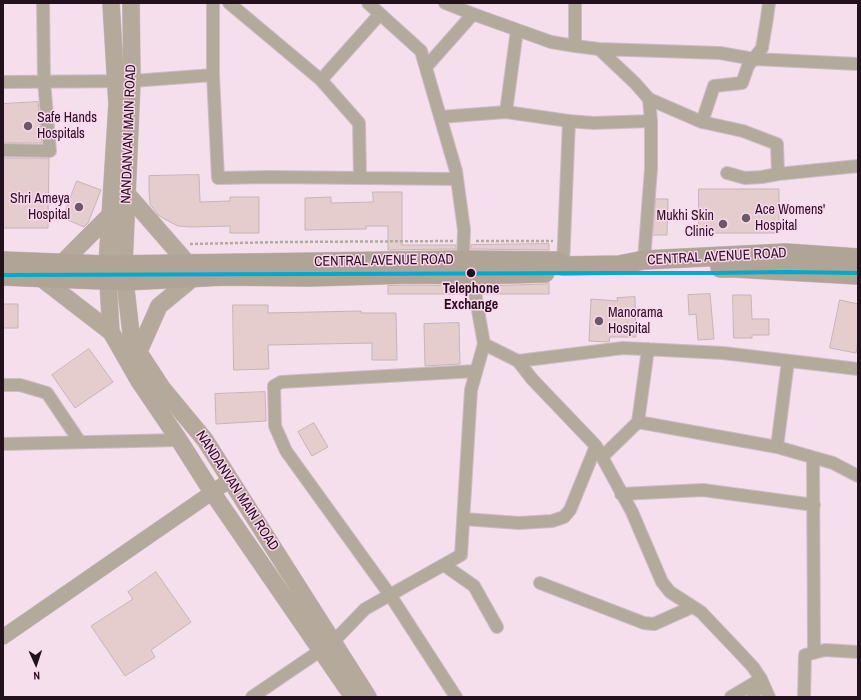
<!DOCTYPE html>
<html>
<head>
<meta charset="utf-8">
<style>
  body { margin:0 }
  #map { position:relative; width:861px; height:700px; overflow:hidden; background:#f5dfed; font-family:"Archivo Narrow",sans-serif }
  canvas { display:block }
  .frame { position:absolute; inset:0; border:4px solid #23111d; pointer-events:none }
  .north { position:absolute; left:16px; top:644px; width:40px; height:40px; -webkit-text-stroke:3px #ffd5f0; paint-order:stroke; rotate:177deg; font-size:11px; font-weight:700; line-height:16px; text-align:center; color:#23111d }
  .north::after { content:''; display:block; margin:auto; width:14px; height:18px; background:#23111d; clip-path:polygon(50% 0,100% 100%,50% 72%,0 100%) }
</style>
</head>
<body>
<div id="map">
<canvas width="861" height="700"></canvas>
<div class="frame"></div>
<div class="north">N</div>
</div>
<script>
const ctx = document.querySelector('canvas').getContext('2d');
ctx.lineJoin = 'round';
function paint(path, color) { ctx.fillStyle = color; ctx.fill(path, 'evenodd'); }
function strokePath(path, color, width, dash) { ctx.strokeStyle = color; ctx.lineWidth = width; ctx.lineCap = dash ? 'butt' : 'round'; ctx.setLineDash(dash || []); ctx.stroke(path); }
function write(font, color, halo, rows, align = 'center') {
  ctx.font = font + ' "Archivo Narrow",sans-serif'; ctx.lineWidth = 3; ctx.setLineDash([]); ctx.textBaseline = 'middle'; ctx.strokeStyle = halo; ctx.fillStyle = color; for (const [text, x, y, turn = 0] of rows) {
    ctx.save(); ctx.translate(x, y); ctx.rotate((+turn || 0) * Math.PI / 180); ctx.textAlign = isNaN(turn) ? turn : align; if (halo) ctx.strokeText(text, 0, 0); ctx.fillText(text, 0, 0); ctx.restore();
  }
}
const building = new Path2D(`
  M 38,102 L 42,143 L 3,143 L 3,104 Z
  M 3,158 L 49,158 L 48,228 L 3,228 Z
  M 199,175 L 200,202 L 230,201 L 230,197 L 259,197 L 259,233 L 230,233 L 230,226 L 190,227 L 178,226 L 170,222 L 158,215 L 150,204 L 149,191 L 149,176 Z
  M 77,181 L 101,190 L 88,223 L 84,227 L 63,218 Z
  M 699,189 L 779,189 L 779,233 L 699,233 Z
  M 373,192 L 402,192 L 402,245 L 456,245 L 456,249 L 388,250 L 388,226 L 366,226 L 366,229 L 305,230 L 305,198 L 331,197 L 331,203 L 373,202 Z
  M 656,199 L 668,199 L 667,235 L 653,235 Z
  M 549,244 L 549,250 L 471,249 L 471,245 Z
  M 549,283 L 549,294 L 483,294 L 482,286 L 545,284 Z
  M 412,285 L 467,286 L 468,294 L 388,294 L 388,286 Z
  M 710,294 L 714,339 L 698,340 L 696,314 L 689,315 L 688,295 Z
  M 733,295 L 751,295 L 752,319 L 769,319 L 769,335 L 752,335 L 752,338 L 734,338 Z
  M 635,297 L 636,337 L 610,337 L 609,342 L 589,341 L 591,299 L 618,301 L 617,298 Z
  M 840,300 L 858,304 L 858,341 L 856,353 L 830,348 Z
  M 3,304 L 18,304 L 18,328 L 3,328 Z
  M 233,305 L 268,305 L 268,313 L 361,311 L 361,313 L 396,313 L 397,360 L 372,360 L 372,343 L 268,345 L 269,369 L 234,370 Z
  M 459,323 L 460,364 L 425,366 L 424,324 Z
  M 89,349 L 113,382 L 75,408 L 52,375 Z
  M 265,392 L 266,421 L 216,424 L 215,394 Z
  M 314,423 L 328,447 L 312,456 L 298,432 Z
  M 156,572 L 191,622 L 151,650 L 155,657 L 125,676 L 91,626 L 133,599 L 128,592 Z`);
paint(building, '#e5cdce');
strokePath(building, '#c7b3b5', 1);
const minor = new Path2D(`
  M 213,3 L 213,75 L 218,178 L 270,177 L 457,179
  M 229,3 L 321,80 L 359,123 L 360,178
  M 368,3 L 421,51 L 456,171 L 464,230 L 463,260 L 473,275 L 476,299 L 484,344
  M 769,3 L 767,18 L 762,48 L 748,66 L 742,83 L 714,86 L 702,122 L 743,131 L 777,144 L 778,174 L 858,166
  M 473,14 L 551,42 L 575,46 L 575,3
  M 517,30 L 506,112 L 569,121 L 563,266
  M 575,46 L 599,49 L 720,53 L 754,59 L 858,64
  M 599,49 L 635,83 L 649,99 L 702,122
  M 426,67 L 473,14 L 445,3
  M 321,80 L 380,14
  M 3,82 L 132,81 L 213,75
  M 440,117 L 506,112
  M 569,121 L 593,123 L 651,121
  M 3,150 L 50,151 L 44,81 L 43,3
  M 727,173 L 745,178 L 762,177 L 778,174
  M 644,260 L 651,169 L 651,121 L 649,99
  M 518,361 L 623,348 L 723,353 L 858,369
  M 3,385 L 20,385 L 47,393 L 80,442
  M 638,422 L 648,349
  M 3,444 L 179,440
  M 777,447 L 788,361
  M 602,457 L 638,422 L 777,447 L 833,463 L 858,476
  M 813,458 L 814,653
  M 621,494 L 703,490 L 814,505
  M 464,519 L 519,523 L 552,521 L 564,517 L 570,510 L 596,446
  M 444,565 L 474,586 L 497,627
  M 540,583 L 644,623 L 654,624 L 692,607
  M 252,697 L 333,642 L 365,609 L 461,555 L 471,390 L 484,344 L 518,361 L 532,379 L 596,446 L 632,512 L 662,582 L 670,592 L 701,612 L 739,652 L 753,667 L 761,679 L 769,697
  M 456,697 L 390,595 L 286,451 L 275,426 L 274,386 L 281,382 L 476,371
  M 731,697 L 761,679
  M 753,697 L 761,679
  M 804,697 L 805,655 L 825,650 L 858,652`);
const tertiary = new Path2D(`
  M 3,637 L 230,480`);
const secondary = new Path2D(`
  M 111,3 L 117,104 L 107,265 L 111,332 L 139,381 L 179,440 L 212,492 L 353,697
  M 131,3 L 132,81 L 124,265 L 125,281 L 132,342 L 162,388 L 205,440 L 368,697
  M 128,195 L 189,265
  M 62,263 L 110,215
  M 41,278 L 111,332
  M 139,351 L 159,306 L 193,278`);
const primary = new Path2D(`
  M 3,261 L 107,265 L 463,260 L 558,261 L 563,266 L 619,265 L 644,260 L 786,253 L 858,258
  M 720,268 L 735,268 L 858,275
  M 3,276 L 125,281 L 224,276 L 308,277 L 412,274 L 473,275 L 545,273`);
strokePath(minor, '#cebcc7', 14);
strokePath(tertiary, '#cebcc7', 16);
strokePath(secondary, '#cebcc7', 18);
strokePath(primary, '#cebcc7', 20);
strokePath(new Path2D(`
  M 476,241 L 553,241
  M 190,244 L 284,242 L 453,241`), '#b3a9a0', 2.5, [3, 2]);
strokePath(minor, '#b4aa9b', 12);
strokePath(tertiary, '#b4aa9b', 15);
strokePath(secondary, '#b4a99b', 17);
strokePath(primary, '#afa496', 19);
strokePath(new Path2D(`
  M 3,275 L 619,273 L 713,273 L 786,272 L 858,273`), '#00a9ce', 4);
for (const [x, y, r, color] of [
  [28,126,5,"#6c5966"],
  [79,207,5,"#6c5966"],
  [746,218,5,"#6c5966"],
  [723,224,5,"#6c5966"],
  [471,273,5,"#23111d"],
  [599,321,5,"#6c5966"]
]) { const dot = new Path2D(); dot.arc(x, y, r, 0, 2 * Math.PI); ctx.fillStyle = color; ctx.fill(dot); strokePath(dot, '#ffd5f0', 1.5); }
write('14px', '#23111d', '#ffd5f0', [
  ["Safe Hands",37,118],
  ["Hospitals",37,134],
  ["Shri Ameya",70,199,"right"],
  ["Hospital",70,215,"right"],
  ["Ace Womens'",755,210],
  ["Hospital",755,226],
  ["Mukhi Skin",714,216,"right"],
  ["Clinic",714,232,"right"],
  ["Manorama",608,313],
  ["Hospital",608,329]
], 'left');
write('14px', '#23111d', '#ffd5f0', [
  ["NANDANVAN MAIN ROAD",129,134,-88],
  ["CENTRAL AVENUE ROAD",717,257,-3],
  ["CENTRAL AVENUE ROAD",384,261,-1],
  ["NANDANVAN MAIN ROAD",237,491,57]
]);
write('bold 14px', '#23111d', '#ffd5f0', [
  ["Telephone",471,289],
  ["Exchange",471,305]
]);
</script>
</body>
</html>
